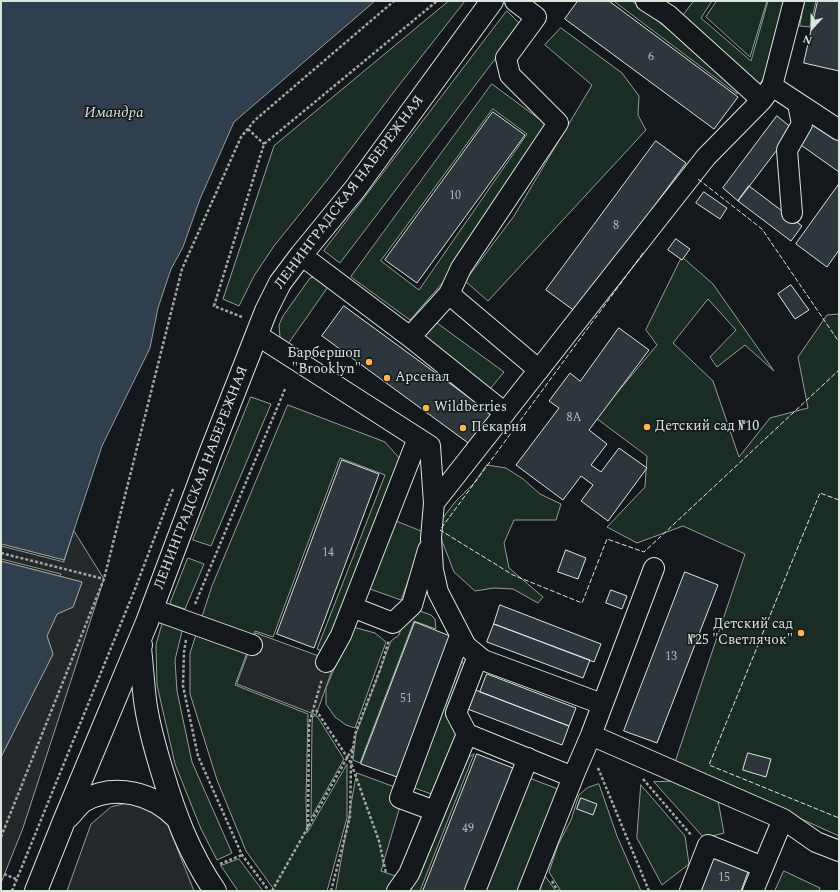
<!DOCTYPE html>
<html>
<head>
<meta charset="utf-8">
<style>
  body { margin:0 }
  #map { position:relative; width:840px; height:892px; overflow:hidden; background:#14181c; font-family:Spectral,serif }
  canvas { display:block }
  .frame { position:absolute; inset:0; border:2px solid #d8e6dc; pointer-events:none }
  .north { position:absolute; left:792px; top:8px; width:40px; height:40px; -webkit-text-stroke:3px #14181c; paint-order:stroke; rotate:201deg; font-size:11px; font-weight:700; line-height:16px; text-align:center; color:#d8e6dc }
  .north::after { content:''; display:block; margin:auto; width:14px; height:18px; background:#d8e6dc; clip-path:polygon(50% 0,100% 100%,50% 72%,0 100%) }
</style>
</head>
<body>
<div id="map">
<canvas width="840" height="892"></canvas>
<div class="frame"></div>
<div class="north">N</div>
</div>
<script>
const ctx = document.querySelector('canvas').getContext('2d');
ctx.lineJoin = 'round';
function paint(path, color) { ctx.fillStyle = color; ctx.fill(path, 'evenodd'); }
function strokePath(path, color, width, dash) { ctx.strokeStyle = color; ctx.lineWidth = width; ctx.lineCap = dash ? 'butt' : 'round'; ctx.setLineDash(dash || []); ctx.stroke(path); }
function write(font, color, halo, rows, align = 'center') {
  ctx.font = font + ' Spectral,serif'; ctx.lineWidth = 3; ctx.setLineDash([]); ctx.textBaseline = 'middle'; ctx.strokeStyle = halo; ctx.fillStyle = color; for (const [text, x, y, turn = 0] of rows) {
    ctx.save(); ctx.translate(x, y); ctx.rotate((+turn || 0) * Math.PI / 180); ctx.textAlign = isNaN(turn) ? turn : align; if (halo) ctx.strokeText(text, 0, 0); ctx.fillText(text, 0, 0); ctx.restore();
  }
}
const green = new Path2D(`
  M 449,1 L 465,1 L 396,89 L 328,179 L 274,246 L 254,276 L 239,306 L 223,299 L 274,146 Z
  M 616,1 L 632,1 L 738,84 L 737,94 L 615,2 Z
  M 694,1 L 712,1 L 701,18 L 751,61 L 768,1 L 787,1 L 768,71 L 758,87 L 682,17 Z
  M 717,1 L 767,1 L 750,57 L 706,17 Z
  M 805,1 L 816,1 L 810,27 L 800,26 Z
  M 507,11 L 521,25 L 340,263 L 324,251 Z
  M 561,28 L 622,73 L 639,96 L 638,115 L 646,130 L 488,301 L 465,281 L 514,216 L 592,85 L 545,45 Z
  M 492,84 L 550,127 L 452,272 L 410,320 L 351,277 ZM 493,109 L 527,134 L 419,290 L 381,261 Z
  M 682,257 L 713,284 L 774,371 L 745,345 L 717,367 L 710,357 L 736,330 L 708,299 L 673,343 L 713,381 L 739,457 L 770,418 L 808,408 L 798,357 L 827,315 L 839,314 L 839,836 L 675,762 L 745,554 L 683,526 L 637,543 L 607,527 L 645,487 L 647,456 L 596,418 L 657,345 L 646,330 Z
  M 320,277 L 330,284 L 288,344 L 280,337 L 279,325 L 283,316 L 310,278 Z
  M 437,323 L 504,372 L 490,389 L 423,338 Z
  M 251,397 L 271,404 L 211,546 L 193,540 Z
  M 288,405 L 385,442 L 401,460 L 327,653 L 317,649 L 385,475 L 340,458 L 303,556 L 273,637 L 255,631 L 235,685 L 308,714 L 306,800 L 307,833 L 347,764 L 347,818 L 327,891 L 275,891 L 246,851 L 217,780 L 190,694 L 190,653 L 212,586 Z
  M 487,465 L 506,468 L 523,479 L 540,494 L 561,504 L 556,520 L 514,520 L 504,543 L 509,568 L 543,597 L 538,603 L 513,589 L 494,588 L 475,591 L 454,572 L 442,541 L 439,523 L 455,502 L 474,483 Z
  M 396,521 L 426,533 L 401,600 L 370,589 Z
  M 188,558 L 204,564 L 185,609 L 170,604 Z
  M 414,609 L 431,615 L 435,619 L 436,629 L 414,621 L 360,763 L 353,760 L 356,734 L 391,641 L 399,635 L 403,621 Z
  M 164,618 L 183,627 L 175,660 L 177,691 L 192,762 L 232,853 L 217,860 L 201,829 L 175,764 L 157,685 L 156,645 Z
  M 353,627 L 375,633 L 386,642 L 355,728 L 346,725 L 335,717 L 326,704 L 326,688 Z
  M 458,651 L 465,668 L 458,732 L 434,795 L 409,786 Z
  M 313,716 L 317,716 L 344,759 L 311,818 L 312,725 Z
  M 474,754 L 420,891 L 405,891 L 465,760 Z
  M 357,773 L 400,789 L 401,803 L 381,871 L 401,878 L 393,891 L 336,891 Z
  M 524,776 L 558,789 L 519,891 L 481,891 Z
  M 684,781 L 717,795 L 724,833 L 704,838 L 654,782 Z
  M 599,784 L 617,836 L 641,891 L 561,891 L 549,872 L 558,845 L 571,820 L 579,795 L 587,788 Z
  M 641,785 L 685,836 L 689,864 L 662,885 L 637,838 Z
  M 239,859 L 263,891 L 238,891 L 221,866 Z
  M 784,871 L 820,888 L 819,891 L 775,891 Z
  M 545,876 L 556,891 L 536,891 Z`);
paint(green, '#1a2d24');
strokePath(green, '#939e99', 1);
const parking = new Path2D(`
  M 74,531 L 104,579 L 23,828 L 1,883 L 1,757 L 53,654 L 47,636 L 57,614 L 73,607 L 82,582 L 1,561 L 1,544 L 64,560 Z
  M 256,633 L 335,662 L 316,715 L 237,684 Z
  M 132,802 L 166,820 L 194,891 L 67,891 L 91,824 L 111,807 Z`);
paint(parking, '#24282b');
strokePath(parking, '#939e99', 1);
const water = new Path2D(`
  M 1,1 L 375,1 L 234,122 L 200,199 L 183,247 L 171,269 L 158,308 L 150,348 L 102,446 L 64,560 L 1,544 Z
  M 1,561 L 82,582 L 73,607 L 57,614 L 47,636 L 53,654 L 1,757 Z`);
paint(water, '#2f3f4d');
strokePath(water, '#939e99', 1);
const pier = new Path2D(`
  M 1,544 L 64,560 L 64,562 L 1,546 Z
  M 1,559 L 61,574 L 60,576 L 1,561 Z`);
paint(pier, '#14181c');
strokePath(pier, '#939e99', 1);
const building = new Path2D(`
  M 578,1 L 609,1 L 738,97 L 714,129 L 565,19 Z
  M 818,1 L 839,1 L 839,71 L 804,63 Z
  M 493,112 L 525,135 L 417,283 L 385,260 Z
  M 777,116 L 793,129 L 738,201 L 723,188 Z
  M 813,122 L 839,141 L 839,172 L 798,143 Z
  M 656,141 L 686,163 L 576,312 L 546,290 Z
  M 839,184 L 839,250 L 827,267 L 796,244 Z
  M 749,186 L 802,226 L 791,241 L 738,201 Z
  M 704,192 L 727,208 L 720,219 L 696,203 Z
  M 676,239 L 690,249 L 682,260 L 668,250 Z
  M 791,285 L 809,310 L 795,319 L 778,294 Z
  M 344,306 L 493,415 L 471,445 L 322,336 Z
  M 619,328 L 649,350 L 589,430 L 607,444 L 591,465 L 601,472 L 619,448 L 647,468 L 608,521 L 581,501 L 593,485 L 581,476 L 563,500 L 516,465 L 559,408 L 549,401 L 570,373 L 580,381 Z
  M 342,460 L 379,474 L 314,648 L 277,634 Z
  M 566,550 L 586,558 L 578,579 L 558,572 Z
  M 685,572 L 718,585 L 657,743 L 624,731 Z
  M 611,590 L 627,596 L 622,609 L 606,603 Z
  M 500,605 L 601,644 L 594,662 L 494,624 Z
  M 415,622 L 450,636 L 397,777 L 361,764 Z
  M 494,624 L 590,660 L 583,678 L 487,642 Z
  M 487,674 L 576,708 L 569,726 L 480,692 Z
  M 473,689 L 569,726 L 562,745 L 465,708 Z
  M 748,753 L 771,759 L 766,777 L 743,770 Z
  M 477,754 L 513,768 L 465,891 L 423,891 Z
  M 581,798 L 597,804 L 593,815 L 577,809 Z
  M 712,854 L 749,869 L 741,891 L 698,891 Z`);
paint(building, '#2c363c');
strokePath(building, '#d8e6dc', 1);
const minor = new Path2D(`
  M 772,86 L 839,130
  M 762,100 L 772,86 L 794,1
  M 792,213 L 787,150 L 802,124 L 798,104
  M 301,255 L 410,337 L 449,294 L 461,268 L 558,123 L 510,75 L 506,58 L 536,17 L 515,1
  M 449,294 L 539,370
  M 257,335 L 430,446 L 434,503 L 431,538 L 433,570 L 438,592 L 466,646 L 483,660 L 602,704
  M 410,337 L 505,413
  M 434,503 L 706,157 L 762,100 L 668,15 L 646,1
  M 352,607 L 418,438
  M 152,609 L 252,645
  M 478,656 L 456,713 L 467,734 L 573,777
  M 326,662 L 341,635 L 352,607 L 393,623 L 412,605 L 428,550
  M 591,735 L 783,819 L 753,891
  M 435,811 L 400,798 L 460,636
  M 783,819 L 816,842 L 839,851
  M 397,891 L 409,874 L 467,734
  M 475,891 L 528,758
  M 528,891 L 575,772 L 591,735 L 654,568
  M 690,891 L 708,845 L 763,867`);
const major = new Path2D(`
  M 141,645 L 140,648 C 142,666 143,683 145,700 C 148,724 155,748 162,771 C 175,815 189,853 215,891
  M 68,817 C 73,812 79,803 85,800 C 116,783 153,794 176,817
  M 36,891 L 64,821 L 147,622 L 211,451 L 266,311 L 280,283 L 301,255 L 355,189 L 492,1`);
strokePath(minor, '#d8e6dc', 22);
strokePath(major, '#d8e6dc', 24);
strokePath(new Path2D(`
  M 248,129 L 264,144
  M 242,317 L 214,306 L 264,144 L 437,1
  M 1,553 L 104,579
  M 195,604 L 285,389
  M 186,640 L 184,652 L 183,686 L 198,756 L 242,855 L 269,891
  M 316,710 L 351,763 L 379,841 L 386,873
  M 598,768 L 649,891
  M 643,779 L 692,836
  M 308,827 L 309,724 L 322,679
  M 1,837 L 104,579 L 182,269 L 241,137 L 255,120 L 394,1
  M 220,864 L 242,855
  M 4,874 L 16,879
  M 552,881 L 558,891
  M 12,891 L 135,589 L 173,489
  M 272,891 L 352,749
  M 331,891 L 350,817 L 351,763 L 355,734 L 380,670 L 389,640`), '#9da8a2', 2.5, [3, 2]);
strokePath(minor, '#14181c', 20);
strokePath(major, '#14181c', 22);
strokePath(new Path2D(`
  M 698,179 L 762,229 L 839,342
  M 643,253 L 440,530 L 513,575 L 582,603 L 607,539 L 644,552 L 839,370
  M 839,500 L 820,493 L 709,765 L 839,818`), '#d8e6dc', 1, [5, 2]);
for (const [x, y, r, color] of [
  [369,362,4,"#ffb74d"],
  [387,378,4,"#ffb74d"],
  [426,408,4,"#ffb74d"],
  [647,427,4,"#ffb74d"],
  [463,428,4,"#ffb74d"],
  [801,633,4,"#ffb74d"]
]) { const dot = new Path2D(); dot.arc(x, y, r, 0, 2 * Math.PI); ctx.fillStyle = color; ctx.fill(dot); strokePath(dot, '#14181c', 1.5); }
write('12px', '#adbab4', null, [
  ["6",651,58],
  ["10",455,197],
  ["8",616,227],
  ["8А",574,419],
  ["14",328,554],
  ["13",671,658],
  ["51",406,700],
  ["49",468,830],
  ["15",724,879]
]);
write('14px', '#d8e6dc', '#14181c', [
  ["ЛЕНИНГРАДСКАЯ НАБЕРЕЖНАЯ",350,193,-53],
  ["ЛЕНИНГРАДСКАЯ НАБЕРЕЖНАЯ",202,478,-69]
]);
write('14px', '#d8e6dc', '#14181c', [
  ["Барбершоп",361,354,"right"],
  ["\"Brоoklyn\"",361,370,"right"],
  ["Арсенал",395,378],
  ["Wildberries",434,408],
  ["Детский сад №10",655,427],
  ["Пекарня",471,428],
  ["Детский сад",793,625,"right"],
  ["№25 \"Светлячок\"",793,641,"right"]
], 'left');
write('italic 15px', '#d8e6dc', '#14181c', [
  ["Имандра",114,114]
]);
</script>
</body>
</html>
